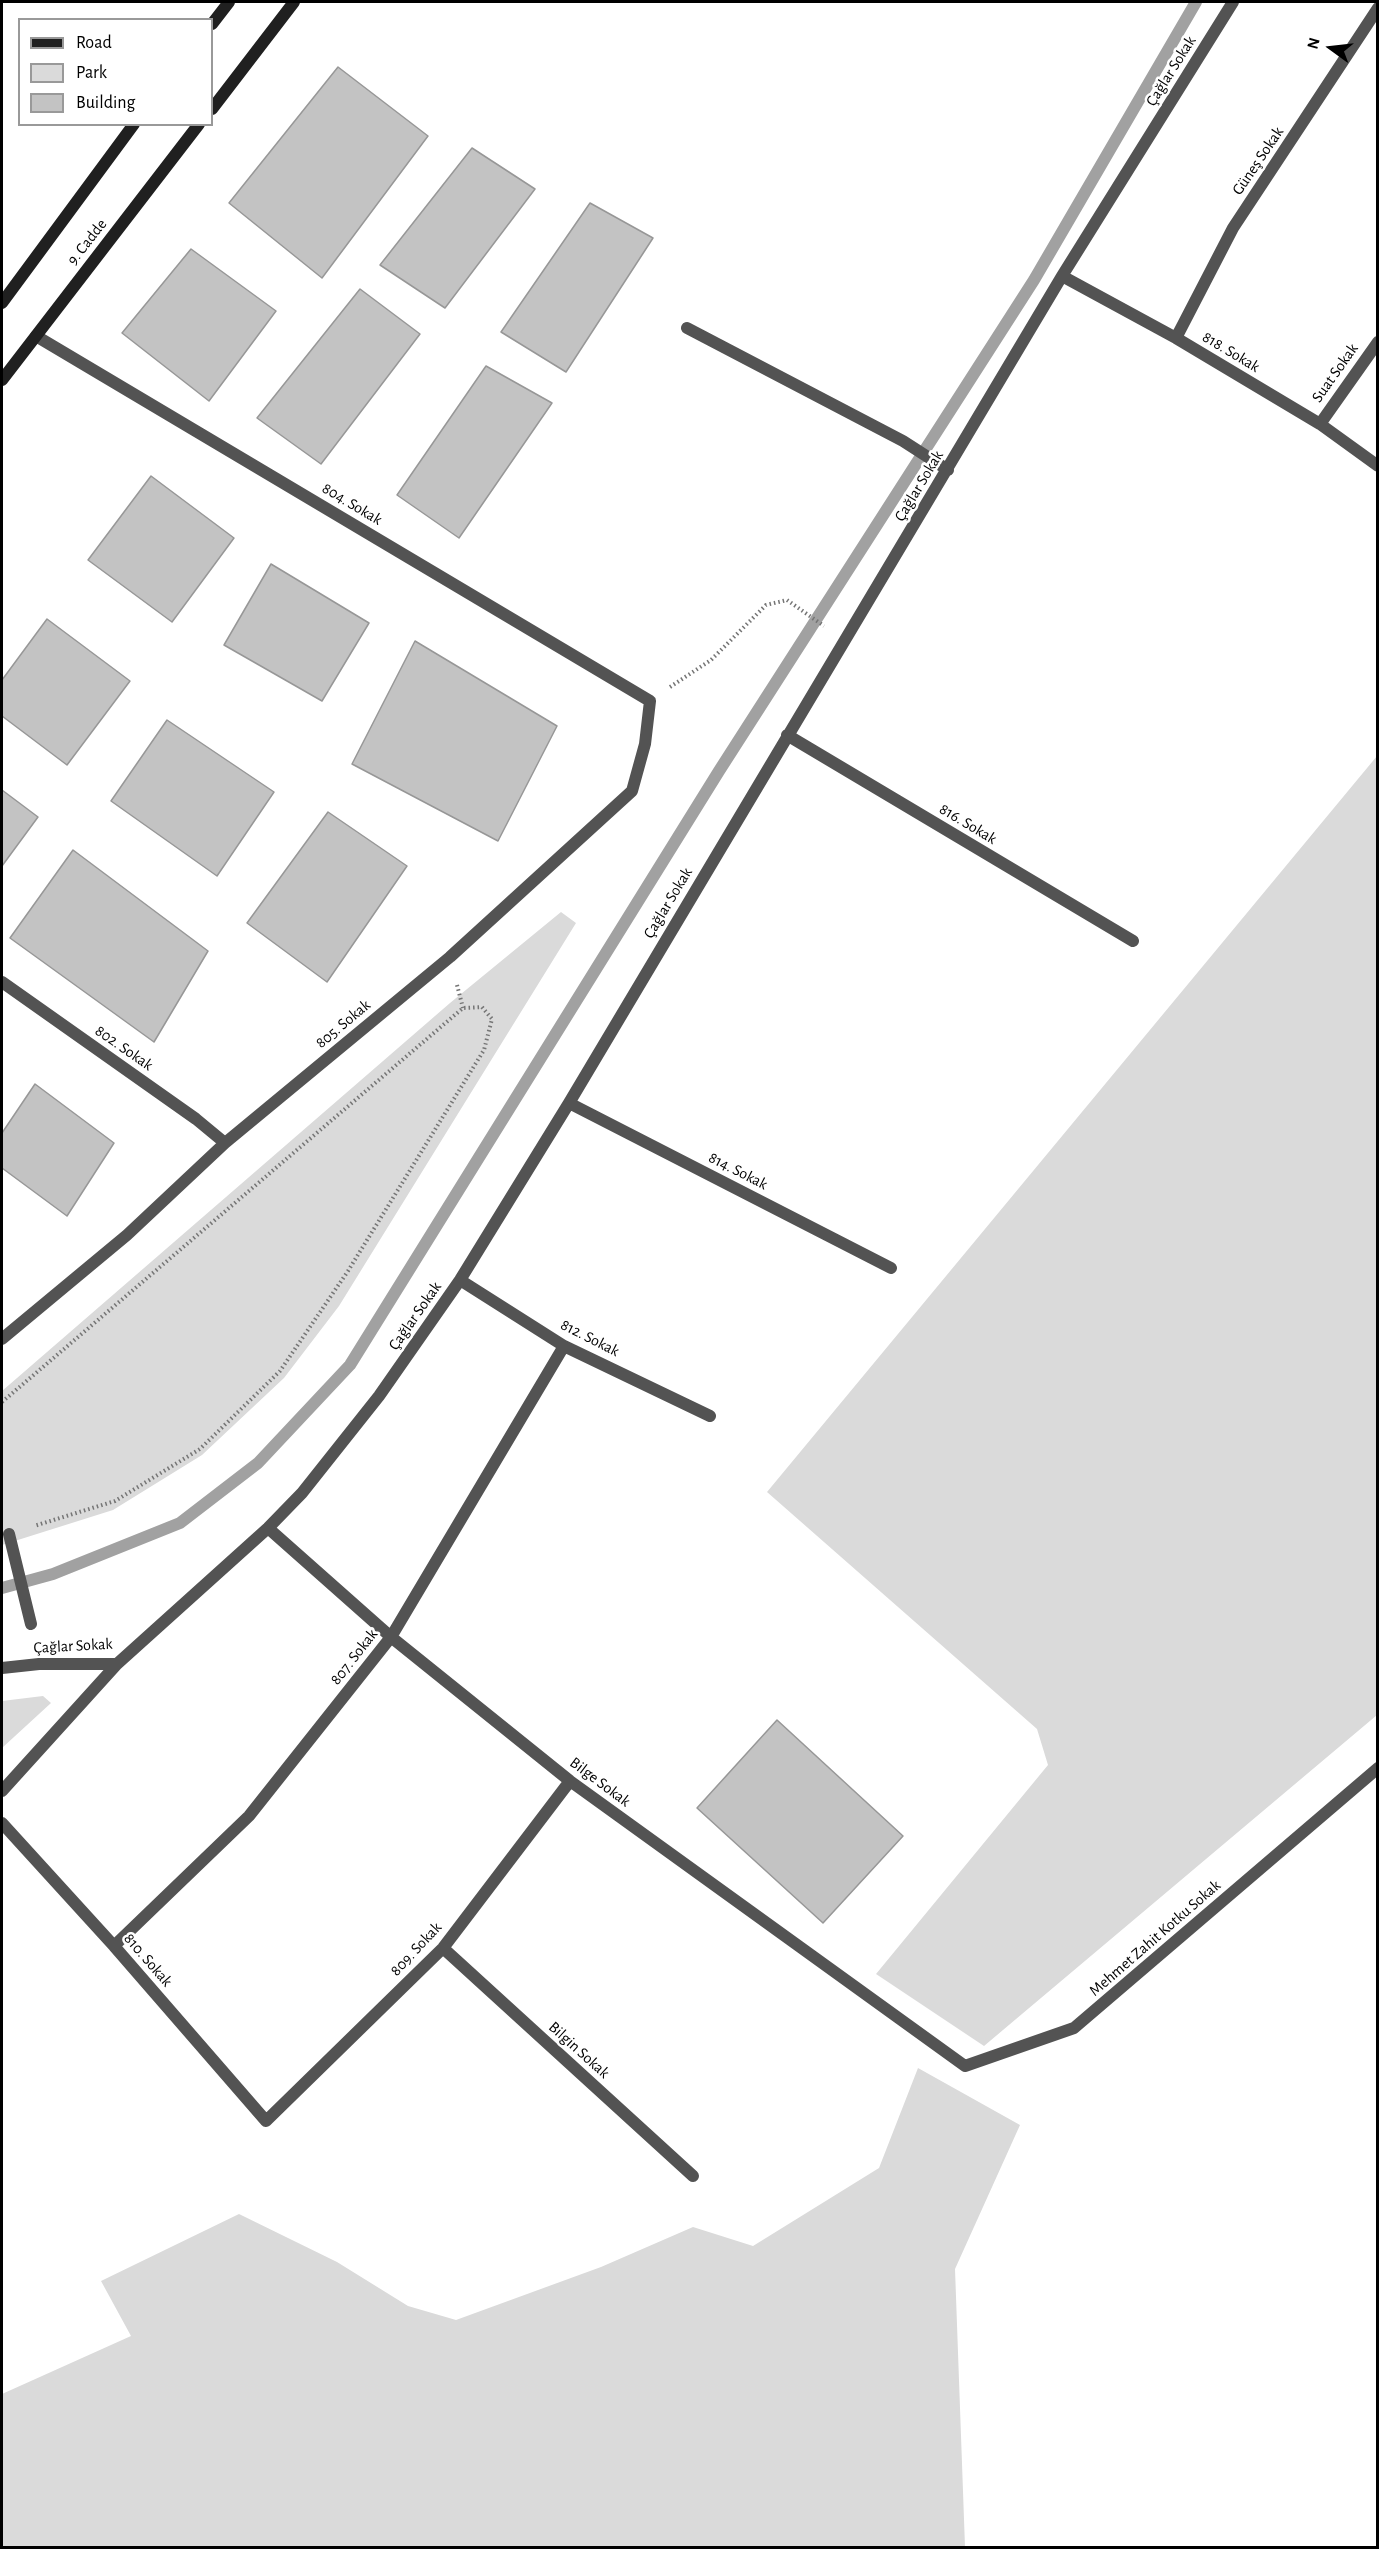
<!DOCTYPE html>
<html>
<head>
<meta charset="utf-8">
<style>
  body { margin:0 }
  #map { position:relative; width:1379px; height:2549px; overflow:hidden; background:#fff; font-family:"Alegreya Sans",sans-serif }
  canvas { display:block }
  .frame { position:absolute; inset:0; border:3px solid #000; pointer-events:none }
  .legend { position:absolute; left:18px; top:18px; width:195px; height:108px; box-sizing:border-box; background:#fff; border:2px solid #999; margin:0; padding:8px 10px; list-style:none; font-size:18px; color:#000 }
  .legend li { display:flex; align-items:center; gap:12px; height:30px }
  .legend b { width:30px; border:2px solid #999 }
  .north { position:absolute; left:1301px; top:18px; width:60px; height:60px; -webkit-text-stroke:4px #fff; paint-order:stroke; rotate:285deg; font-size:16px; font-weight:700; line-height:24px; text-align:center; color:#000 }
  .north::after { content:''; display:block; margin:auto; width:21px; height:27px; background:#000; clip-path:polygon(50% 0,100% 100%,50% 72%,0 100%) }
</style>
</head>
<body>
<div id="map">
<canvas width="1379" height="2549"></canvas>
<div class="frame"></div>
<ul class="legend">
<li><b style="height:8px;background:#202020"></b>Road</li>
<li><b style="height:16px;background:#dadada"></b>Park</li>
<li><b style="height:16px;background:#c3c3c3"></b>Building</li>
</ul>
<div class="north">N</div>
</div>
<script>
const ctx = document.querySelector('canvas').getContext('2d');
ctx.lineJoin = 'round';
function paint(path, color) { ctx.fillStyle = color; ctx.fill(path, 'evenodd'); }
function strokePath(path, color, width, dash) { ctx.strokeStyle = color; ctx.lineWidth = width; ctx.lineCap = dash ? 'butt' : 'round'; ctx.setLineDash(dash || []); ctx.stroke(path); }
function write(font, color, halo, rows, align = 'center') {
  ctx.font = font + ' "Alegreya Sans",sans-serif'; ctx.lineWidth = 5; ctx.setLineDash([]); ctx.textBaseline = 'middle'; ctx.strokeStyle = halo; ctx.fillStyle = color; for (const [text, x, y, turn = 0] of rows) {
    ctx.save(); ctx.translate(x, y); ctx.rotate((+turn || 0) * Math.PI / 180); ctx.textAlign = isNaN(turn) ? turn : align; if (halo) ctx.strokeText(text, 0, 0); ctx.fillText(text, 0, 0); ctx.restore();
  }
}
paint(new Path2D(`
  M 1377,756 L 1377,1715 L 984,2046 L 876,1974 L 1048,1765 L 1037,1729 L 767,1492 Z
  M 561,912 L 576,923 L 563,944 L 339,1306 L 284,1378 L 202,1455 L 113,1510 L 2,1545 L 2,1391 L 450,1003 Z
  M 43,1696 L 51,1703 L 2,1748 L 2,1701 Z
  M 918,2068 L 1020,2125 L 955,2269 L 965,2547 L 2,2547 L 2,2394 L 131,2336 L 101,2281 L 239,2214 L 337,2262 L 408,2306 L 456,2320 L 601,2267 L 693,2227 L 753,2246 L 879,2168 Z`), '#dadada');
strokePath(new Path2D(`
  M 2,1588 L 53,1574 L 180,1523 L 258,1463 L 350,1365 L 719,771 L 1034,280 L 1196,2`), '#a1a1a1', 12);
const building = new Path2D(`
  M 338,67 L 428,136 L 322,278 L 229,203 Z
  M 472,148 L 535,189 L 445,308 L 380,265 Z
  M 590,203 L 653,238 L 566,372 L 501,332 Z
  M 191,249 L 276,311 L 209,401 L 122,333 Z
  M 360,289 L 420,334 L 321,464 L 257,418 Z
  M 486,366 L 552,403 L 459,538 L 397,495 Z
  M 151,476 L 234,538 L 172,622 L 88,560 Z
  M 271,564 L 369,623 L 322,701 L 224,645 Z
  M 47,619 L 130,681 L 67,765 L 2,716 L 2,680 Z
  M 415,641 L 557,726 L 498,841 L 352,764 Z
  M 167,720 L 274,792 L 217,876 L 111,801 Z
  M 2,790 L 38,817 L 2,866 Z
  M 328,812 L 407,866 L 327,982 L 247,923 Z
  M 73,850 L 208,951 L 154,1042 L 10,938 Z
  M 35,1084 L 114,1143 L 67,1216 L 2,1168 L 2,1133 Z
  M 777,1720 L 903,1836 L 823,1923 L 697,1808 Z`);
paint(building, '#c3c3c3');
strokePath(building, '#979797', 1.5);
strokePath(new Path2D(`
  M 670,687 L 711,660 L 766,605 L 787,600 L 824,626
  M 457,985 L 463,1008
  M 2,1402 L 463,1008 L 482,1007 L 492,1019 L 484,1050 L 348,1271 L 280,1371 L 200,1449 L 115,1501 L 34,1526`), '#757575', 4, [1.5, 3]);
strokePath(new Path2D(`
  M 1062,276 L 1176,338 L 1320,424 L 1378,466
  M 687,328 L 903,441 L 948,470
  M 1176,338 L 1233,228 L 1378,8
  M 1320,424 L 1378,342
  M 787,735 L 1133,941
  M 2,982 L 196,1119 L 225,1143
  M 569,1103 L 891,1268
  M 460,1280 L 564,1346 L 710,1416
  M 2,1339 L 127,1235 L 225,1143 L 450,957 L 632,791 L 645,744 L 650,701 L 36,336
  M 268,1528 L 391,1637 L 570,1781 L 965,2066 L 1074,2028 L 1378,1768
  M 9,1534 L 31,1624
  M 2,1668 L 39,1664 L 117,1664 L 268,1528 L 302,1493 L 379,1396 L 460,1280 L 569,1103 L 1062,276 L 1233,2
  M 2,1791 L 117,1664
  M 2,1823 L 114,1946 L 266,2121 L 443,1948 L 570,1781
  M 114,1946 L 249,1816 L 391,1637 L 564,1346
  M 443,1948 L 693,2176`), '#535353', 12);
strokePath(new Path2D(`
  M 212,24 L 229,2
  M 212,109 L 294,2
  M 2,303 L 134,124
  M 2,380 L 199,124`), '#202020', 12);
write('16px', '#000', '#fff', [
  ["Çağlar Sokak",1171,71,-58],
  ["Güneş Sokak",1258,161,-56],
  ["9. Cadde",87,242,-52],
  ["818. Sokak",1231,352,31],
  ["Suat Sokak",1335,373,-55],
  ["Çağlar Sokak",919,486,-59],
  ["804. Sokak",352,504,31],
  ["816. Sokak",968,824,31],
  ["Çağlar Sokak",668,903,-59],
  ["805. Sokak",343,1024,-40],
  ["802. Sokak",124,1048,35],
  ["814. Sokak",738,1171,27],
  ["Çağlar Sokak",415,1316,-55],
  ["812. Sokak",590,1338,27],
  ["Çağlar Sokak",73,1646,-3],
  ["807. Sokak",354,1657,-52],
  ["Bilge Sokak",600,1782,37],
  ["Mehmet Zahit Kotku Sokak",1155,1938,-41],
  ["809. Sokak",416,1949,-47],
  ["810. Sokak",148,1960,49],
  ["Bilgin Sokak",579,2050,42]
]);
</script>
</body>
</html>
